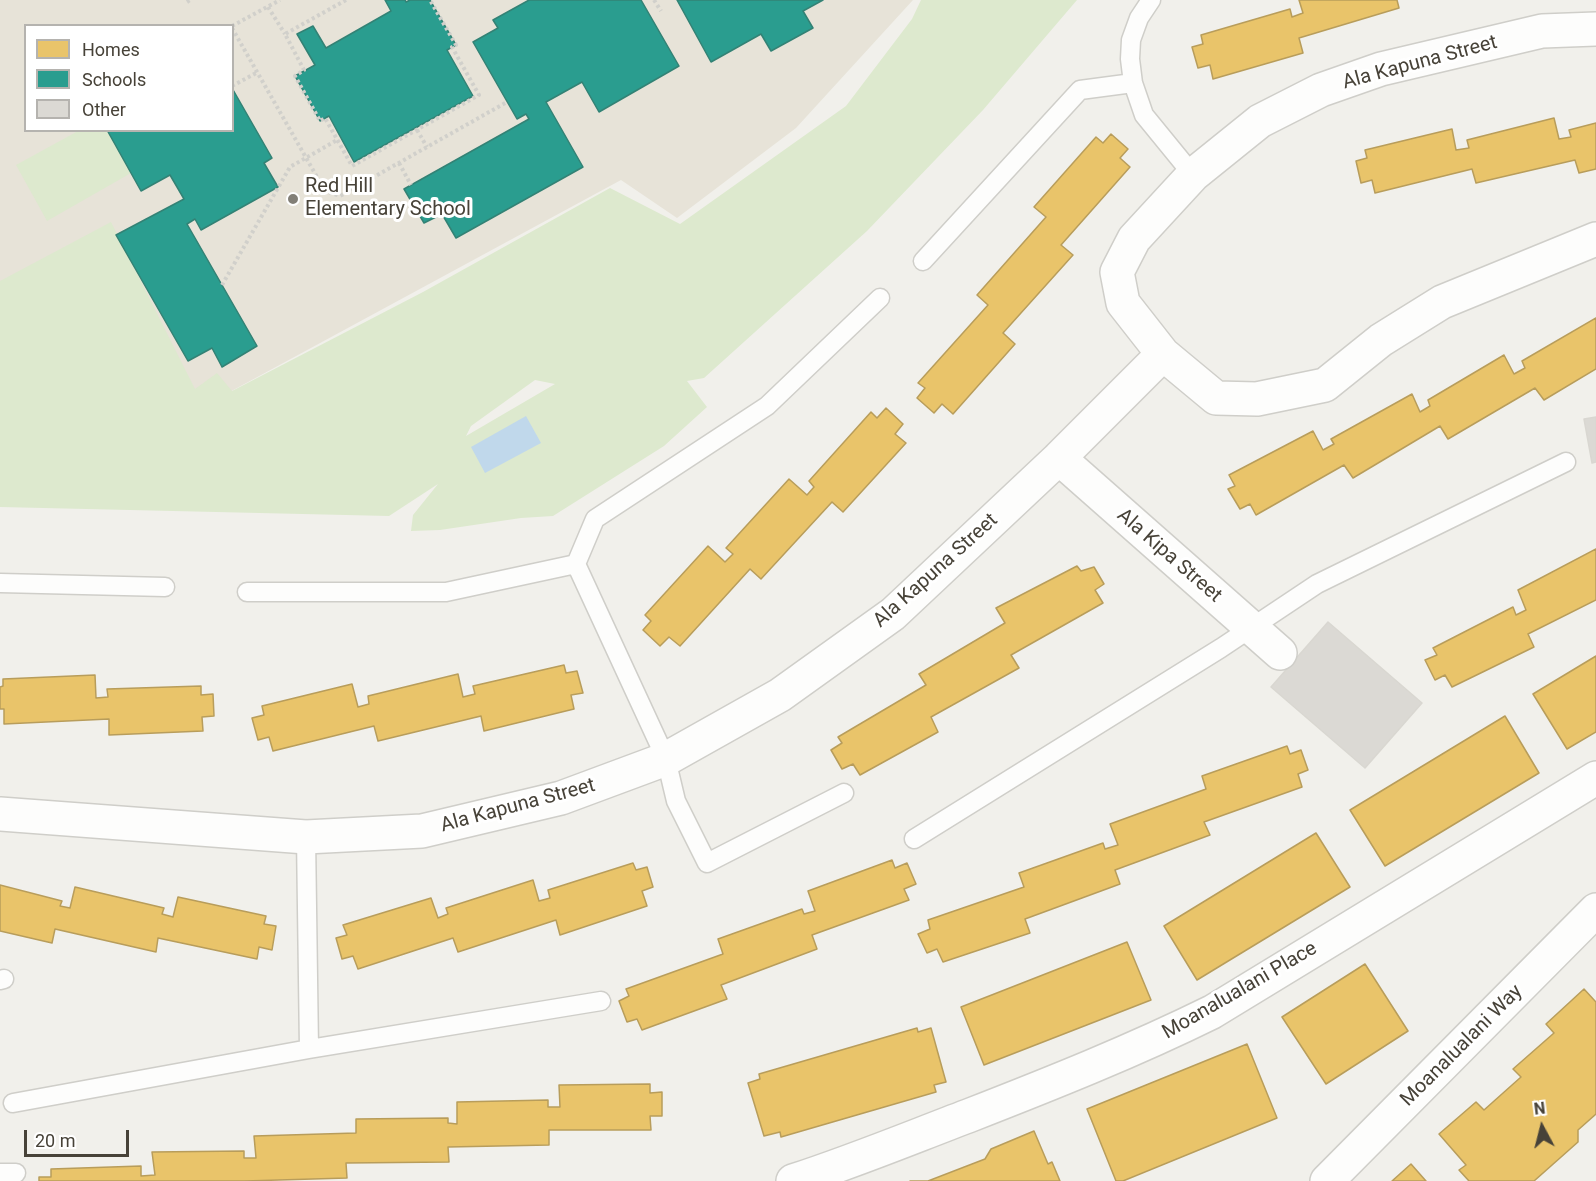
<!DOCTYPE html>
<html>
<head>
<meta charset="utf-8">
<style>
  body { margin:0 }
  #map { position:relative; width:1596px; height:1181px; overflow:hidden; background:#f1f0eb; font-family:Roboto,sans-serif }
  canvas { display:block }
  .legend { position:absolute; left:24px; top:24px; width:210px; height:108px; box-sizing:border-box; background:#fff; border:2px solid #b5b3af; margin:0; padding:8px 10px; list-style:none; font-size:18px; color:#474238 }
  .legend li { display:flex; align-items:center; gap:12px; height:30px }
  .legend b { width:30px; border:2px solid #b5b3af }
  .north { position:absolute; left:1512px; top:1097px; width:60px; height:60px; -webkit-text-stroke:4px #fff; paint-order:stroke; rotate:353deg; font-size:16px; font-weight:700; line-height:24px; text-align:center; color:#474238 }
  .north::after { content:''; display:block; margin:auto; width:21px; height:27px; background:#474238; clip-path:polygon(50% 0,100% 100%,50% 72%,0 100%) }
  .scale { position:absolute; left:24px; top:1130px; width:105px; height:27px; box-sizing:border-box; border:3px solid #474238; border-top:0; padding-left:8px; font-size:18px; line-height:21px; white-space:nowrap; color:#474238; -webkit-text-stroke:4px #fff; paint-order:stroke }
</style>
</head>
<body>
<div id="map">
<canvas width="1596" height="1181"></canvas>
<ul class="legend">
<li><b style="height:16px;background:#e9c46a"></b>Homes</li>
<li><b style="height:16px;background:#2a9d8f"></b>Schools</li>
<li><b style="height:16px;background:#dbd9d4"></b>Other</li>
</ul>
<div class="north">N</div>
<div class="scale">20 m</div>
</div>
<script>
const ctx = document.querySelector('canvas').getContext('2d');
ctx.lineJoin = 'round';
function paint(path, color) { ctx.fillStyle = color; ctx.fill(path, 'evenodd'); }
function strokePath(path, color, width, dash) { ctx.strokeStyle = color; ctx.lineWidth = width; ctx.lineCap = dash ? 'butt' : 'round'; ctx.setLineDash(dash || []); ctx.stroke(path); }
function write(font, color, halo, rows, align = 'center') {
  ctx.font = font + ' Roboto,sans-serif'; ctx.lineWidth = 6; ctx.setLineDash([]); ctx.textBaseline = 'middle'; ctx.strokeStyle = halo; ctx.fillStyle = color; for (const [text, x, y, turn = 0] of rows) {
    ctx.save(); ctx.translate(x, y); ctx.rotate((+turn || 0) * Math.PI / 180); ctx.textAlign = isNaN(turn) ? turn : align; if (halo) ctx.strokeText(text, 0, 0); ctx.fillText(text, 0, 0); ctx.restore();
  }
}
paint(new Path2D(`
  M 0,0 L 913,0 L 796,128 L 677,218 L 621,180 L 202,407 L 0,404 ZM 26,26 L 232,26 L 232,130 L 26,130 Z`), '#e7e3d8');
paint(new Path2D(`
  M 921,0 L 1077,0 L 983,110 L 867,231 L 704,378 L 687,381 L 707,407 L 664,446 L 553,516 L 521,518 L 440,530 L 411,531 L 413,515 L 438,484 L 389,516 L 0,507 L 0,281 L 111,222 L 195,389 L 217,373 L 232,391 L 423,292 L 610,188 L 680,224 L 846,106 L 912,19 ZM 535,380 L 555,384 L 466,436 L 471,426 Z
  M 78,131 L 107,131 L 131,173 L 47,221 L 16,165 Z`), '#dde9ce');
paint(new Path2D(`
  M 526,416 L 541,443 L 485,473 L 471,447 Z`), '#c0d8eb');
const homes = new Path2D(`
  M 1299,0 L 1397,0 L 1399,8 L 1299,38 L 1303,53 L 1213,79 L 1210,65 L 1198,68 L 1192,47 L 1203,44 L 1201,35 L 1290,9 L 1292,17 L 1303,13 Z
  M 1554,118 L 1559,139 L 1571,137 L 1569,130 L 1596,123 L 1596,169 L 1579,173 L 1575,160 L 1476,183 L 1472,169 L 1375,193 L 1372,180 L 1361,183 L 1356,161 L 1367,158 L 1365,150 L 1452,129 L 1456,150 L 1469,148 L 1467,140 Z
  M 1111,134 L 1128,149 L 1120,158 L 1130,167 L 1061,245 L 1073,255 L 1003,333 L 1015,344 L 953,414 L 942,404 L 934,413 L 917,398 L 925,388 L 918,383 L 988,305 L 977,295 L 1046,217 L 1034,207 L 1096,137 L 1103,143 Z
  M 1596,318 L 1596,369 L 1544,400 L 1535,388 L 1448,439 L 1440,426 L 1353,478 L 1344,465 L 1256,515 L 1250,504 L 1240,509 L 1228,489 L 1235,486 L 1229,475 L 1313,431 L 1323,450 L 1334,444 L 1331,439 L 1412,394 L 1420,412 L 1430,406 L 1428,400 L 1504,355 L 1514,374 L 1525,368 L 1522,361 Z
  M 886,408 L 903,424 L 895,434 L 906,443 L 843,512 L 832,502 L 761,579 L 750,569 L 680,646 L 669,637 L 660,646 L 643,630 L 651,621 L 645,615 L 708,546 L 725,562 L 733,554 L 726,548 L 789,479 L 807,495 L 814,487 L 809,481 L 871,412 L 877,418 Z
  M 1596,549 L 1596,600 L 1528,634 L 1534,647 L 1452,687 L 1445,675 L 1435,680 L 1425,660 L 1437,655 L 1433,648 L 1513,607 L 1516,615 L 1526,610 L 1518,590 Z
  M 1077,566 L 1081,571 L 1094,567 L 1104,584 L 1095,590 L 1103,603 L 1011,655 L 1019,668 L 931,717 L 938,732 L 860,775 L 853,764 L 842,769 L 831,750 L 842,743 L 838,737 L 926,685 L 919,674 L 1005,623 L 996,608 Z
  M 1596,656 L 1596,732 L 1567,749 L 1533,694 Z
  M 564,665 L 566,673 L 577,671 L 583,693 L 571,695 L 574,709 L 484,731 L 481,716 L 378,741 L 374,726 L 273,751 L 269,737 L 258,740 L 252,718 L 264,715 L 262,706 L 352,684 L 358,707 L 369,704 L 368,696 L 458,674 L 463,697 L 475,694 L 473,686 Z
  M 95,675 L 96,698 L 108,697 L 107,689 L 201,686 L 201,695 L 213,694 L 214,716 L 202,717 L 203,731 L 109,735 L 109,719 L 4,724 L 4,709 L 0,709 L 0,687 L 3,686 L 3,679 Z
  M 1505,716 L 1539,773 L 1385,866 L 1350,810 Z
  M 1287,746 L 1290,754 L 1301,750 L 1308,770 L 1298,774 L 1302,787 L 1204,822 L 1210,835 L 1115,870 L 1120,884 L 1025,919 L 1030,933 L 943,962 L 937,949 L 927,953 L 918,934 L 930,929 L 928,920 L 1024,887 L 1019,873 L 1103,843 L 1105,849 L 1118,845 L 1110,824 L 1206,789 L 1202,776 Z
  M 1316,833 L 1350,887 L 1197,980 L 1164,926 Z
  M 892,860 L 895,868 L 907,863 L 916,884 L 904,889 L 909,900 L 812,935 L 817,949 L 721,985 L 727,999 L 642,1030 L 637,1019 L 627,1022 L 619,1001 L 629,996 L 626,989 L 723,954 L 718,939 L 802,909 L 804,914 L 815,911 L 808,891 Z
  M 633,863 L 636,870 L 647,867 L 653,887 L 642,891 L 647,906 L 560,935 L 556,920 L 458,952 L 453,938 L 358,969 L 353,956 L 342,959 L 336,938 L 347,935 L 343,925 L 431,898 L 438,918 L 448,914 L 446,908 L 533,880 L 539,901 L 550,898 L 548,890 Z
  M 0,885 L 62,901 L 60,906 L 70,908 L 75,887 L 164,908 L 162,914 L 173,917 L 178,897 L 266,916 L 264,924 L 276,926 L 272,950 L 259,947 L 257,959 L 158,938 L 156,952 L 55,929 L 52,943 L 0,931 Z
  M 1127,942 L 1151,1000 L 984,1065 L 961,1007 Z
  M 1365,964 L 1408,1031 L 1326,1084 L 1282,1017 Z
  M 1584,989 L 1596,1002 L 1596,1114 L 1578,1130 L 1578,1142 L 1534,1181 L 1469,1181 L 1459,1170 L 1466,1165 L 1439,1134 L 1476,1102 L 1484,1110 L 1521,1077 L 1513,1069 L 1554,1033 L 1546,1024 Z
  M 917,1028 L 918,1032 L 931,1028 L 946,1082 L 934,1085 L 936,1092 L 781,1137 L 780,1132 L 764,1136 L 748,1083 L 760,1079 L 759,1074 Z
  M 1247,1044 L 1277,1118 L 1123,1181 L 1116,1181 L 1087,1109 Z
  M 650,1084 L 650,1093 L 662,1092 L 662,1116 L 650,1116 L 651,1130 L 549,1130 L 549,1145 L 448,1147 L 449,1162 L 346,1163 L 347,1178 L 245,1181 L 39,1181 L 39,1177 L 51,1177 L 51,1169 L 141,1166 L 141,1176 L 155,1175 L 152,1152 L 244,1151 L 244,1158 L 256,1158 L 254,1136 L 356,1133 L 356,1119 L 448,1118 L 448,1123 L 457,1124 L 457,1102 L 548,1100 L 548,1107 L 560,1107 L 559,1085 Z
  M 1034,1131 L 1048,1164 L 1052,1162 L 1060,1181 L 910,1181 L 928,1181 L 985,1159 L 991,1149 Z
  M 1411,1164 L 1426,1181 L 1392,1181 Z`);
paint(homes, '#e9c46a');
strokePath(homes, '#b89d5b', 1.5);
const schools = new Path2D(`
  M 385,0 L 405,0 L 406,2 L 410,0 L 430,0 L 456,45 L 447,50 L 473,96 L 354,162 L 329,116 L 320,121 L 295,76 L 315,65 L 297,34 L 313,26 L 326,48 L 391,11 Z
  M 529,0 L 641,0 L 679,66 L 599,112 L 582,82 L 546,102 L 583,167 L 456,238 L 442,214 L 424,223 L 404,189 L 529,119 L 526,114 L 517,119 L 473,42 L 498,28 L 493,20 Z
  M 677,0 L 823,0 L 803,11 L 813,28 L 771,51 L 761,34 L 711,62 Z
  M 232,88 L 272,158 L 264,163 L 278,187 L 201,230 L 195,219 L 187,224 L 257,346 L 222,367 L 212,348 L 188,361 L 116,235 L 184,199 L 170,175 L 141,191 L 107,130 L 232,130 Z`);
paint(schools, '#2a9d8f');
strokePath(schools, '#338275', 1.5);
const building = new Path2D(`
  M 1596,417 L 1596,462 L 1592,463 L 1584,419 Z
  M 1328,622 L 1422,703 L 1365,768 L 1271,687 Z`);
paint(building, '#dbd9d4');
strokePath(building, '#d9d7d1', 1.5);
const service = new Path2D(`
  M 1151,0 L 1139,18 L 1131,40 L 1130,59 L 1133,83 L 1144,115 L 1193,175
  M 923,261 L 1080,90 L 1133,83
  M 576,564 L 666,759 L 676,801 L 707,863 L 844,793
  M 0,583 L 165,587
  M 247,592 L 446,592 L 576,564 L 595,519 L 767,406 L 880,298
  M 306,837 L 309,1049
  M 914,839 L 1221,648 L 1317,584 L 1566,462
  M 0,980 L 4,979
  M 13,1103 L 309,1049 L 601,1001
  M 0,1173 L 16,1173`);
const minor = new Path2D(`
  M 1163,354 L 1216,398 L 1257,399 L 1325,385 L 1381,340 L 1442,302 L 1596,239
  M 1059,458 L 1280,653
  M 0,814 L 306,837 L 422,831 L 561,798 L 666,759 L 780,695 L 893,614 L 1059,458 L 1163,354 L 1123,303 L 1117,272 L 1134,239 L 1193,175 L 1260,121 L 1321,90 L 1381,69 L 1542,31 L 1596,29
  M 793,1181 C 852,1162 910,1138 968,1116 C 1050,1084 1133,1051 1212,1012 L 1596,778
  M 1327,1181 L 1596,910`);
strokePath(service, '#cfcec9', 21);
strokePath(minor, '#cfcec9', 36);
strokePath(new Path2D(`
  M 346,0 L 285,34 L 304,70 L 295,76 L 320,121 L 325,118 L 352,166 L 479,95 L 452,47 L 456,45 L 430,0
  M 654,0 L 661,11
  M 187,2 L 190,0
  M 268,7 L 285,34
  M 232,26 L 280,0
  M 232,28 L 325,191 L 340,196 L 507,102
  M 232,86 L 258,72
  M 417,130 L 427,147
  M 399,163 L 411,185
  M 222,285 L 290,167 L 337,140`), '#d1d0cb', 4, [3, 3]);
strokePath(service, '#fdfdfc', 18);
strokePath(minor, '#fdfdfc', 33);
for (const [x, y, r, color] of [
  [293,199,6,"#827f77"]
]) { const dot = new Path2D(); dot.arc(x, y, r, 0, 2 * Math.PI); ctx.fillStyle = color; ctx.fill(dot); strokePath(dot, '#fff', 2); }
write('20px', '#474238', '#fff', [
  ["Ala Kapuna Street",1420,63,-15],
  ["Ala Kipa Street",1169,556,41],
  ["Ala Kapuna Street",936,571,-42],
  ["Ala Kapuna Street",518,806,-15],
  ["Moanalualani Place",1240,991,-30],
  ["Moanalualani Way",1462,1046,-45]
]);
write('20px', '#474238', '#fff', [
  ["Red Hill",305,187],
  ["Elementary School",305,210]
], 'left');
</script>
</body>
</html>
